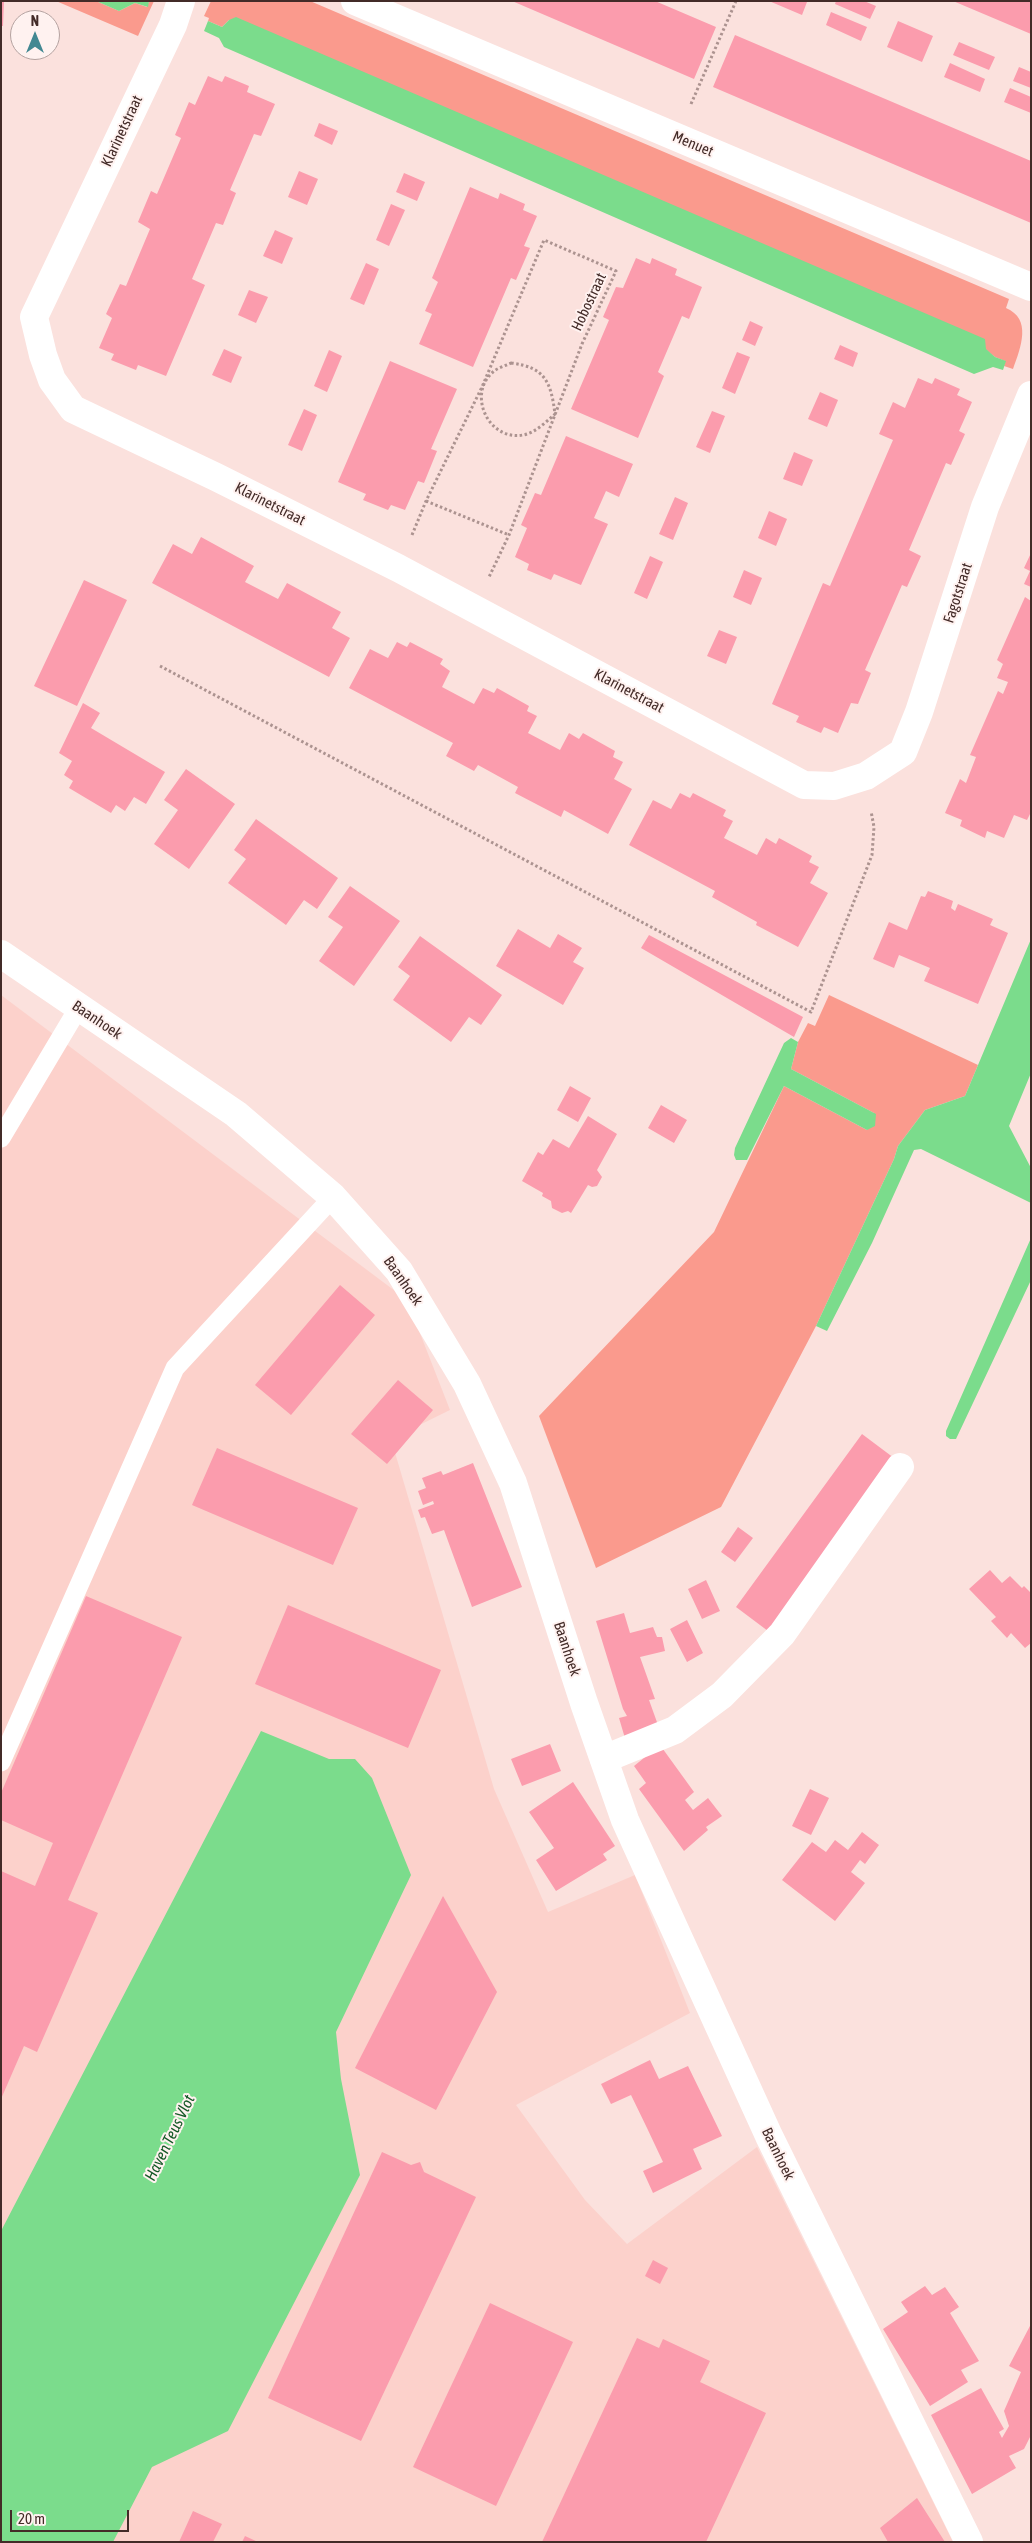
<!DOCTYPE html>
<html>
<head>
<meta charset="utf-8">
<style>
  body { margin:0 }
  #map { position:relative; width:1032px; height:2543px; overflow:hidden; background:#fbe1dd; font-family:"Asap Condensed",sans-serif }
  canvas { display:block }
  .frame { position:absolute; inset:0; border:2px solid #432b28; pointer-events:none }
  .north { position:absolute; left:10px; top:10px; width:50px; height:50px; box-sizing:border-box; background:#fff2f0; border:1px solid #b4a2a0; border-radius:50%; rotate:0deg; font-size:14px; font-weight:700; line-height:20px; text-align:center; color:#432b28 }
  .north::after { content:''; display:block; margin:auto; width:18px; height:22px; background:#428892; clip-path:polygon(50% 0,100% 100%,50% 72%,0 100%) }
  .scale { position:absolute; left:10px; top:2510px; width:119px; height:22px; box-sizing:border-box; border:2px solid #432b28; border-top:0; padding-left:6px; font-size:15px; line-height:18px; white-space:nowrap; color:#432b28; -webkit-text-stroke:4px #fff2f0; paint-order:stroke }
</style>
</head>
<body>
<div id="map">
<canvas width="1032" height="2543"></canvas>
<div class="frame"></div>
<div class="north">N</div>
<div class="scale">20 m</div>
</div>
<script>
const ctx = document.querySelector('canvas').getContext('2d');
ctx.lineJoin = 'round';
function paint(path, color) { ctx.fillStyle = color; ctx.fill(path, 'evenodd'); }
function strokePath(path, color, width, dash) { ctx.strokeStyle = color; ctx.lineWidth = width; ctx.lineCap = dash ? 'butt' : 'round'; ctx.setLineDash(dash || []); ctx.stroke(path); }
function write(font, color, halo, rows, align = 'center') {
  ctx.font = font + ' "Asap Condensed",sans-serif'; ctx.lineWidth = 4; ctx.setLineDash([]); ctx.textBaseline = 'middle'; ctx.strokeStyle = halo; ctx.fillStyle = color; for (const [text, x, y, turn = 0] of rows) {
    ctx.save(); ctx.translate(x, y); ctx.rotate((+turn || 0) * Math.PI / 180); ctx.textAlign = isNaN(turn) ? turn : align; if (halo) ctx.strokeText(text, 0, 0); ctx.fillText(text, 0, 0); ctx.restore();
  }
}
paint(new Path2D(`
  M 1,995 L 407,1300 L 450,1410 L 391,1439 L 494,1789 L 548,1912 L 635,1875 L 690,2013 L 516,2105 L 585,2200 L 627,2244 L 757,2147 L 953,2542 L 1,2542 Z`), '#fcd1cb');
paint(new Path2D(`
  M 56,1 L 96,1 L 119,11 L 135,3 L 147,7 L 149,1 L 154,1 L 138,36 Z
  M 211,1 L 310,1 L 1009,299 L 1006,308 C 1032,319 1021,347 1013,369 L 1004,366 L 1005,361 L 995,357 L 985,349 L 229,20 L 222,27 L 208,21 L 209,18 L 204,16 Z
  M 829,995 L 978,1065 L 965,1096 L 925,1110 L 898,1146 L 894,1159 L 816,1326 L 721,1507 L 596,1568 L 539,1416 L 714,1232 L 784,1086 L 867,1130 L 874,1113 L 791,1069 L 798,1042 L 808,1023 L 815,1026 Z`), '#fa9a8d');
paint(new Path2D(`
  M 96,1 L 149,1 L 148,7 L 135,3 L 119,11 Z
  M 236,17 L 985,339 L 986,349 L 995,357 L 1006,361 L 1003,370 L 993,367 L 974,374 L 224,47 L 219,38 L 204,31 L 208,21 L 222,27 L 229,20 Z
  M 1031,939 L 1031,1073 L 1009,1126 L 1031,1168 L 1031,1203 L 921,1149 L 914,1150 L 872,1243 L 827,1331 L 816,1326 L 894,1159 L 898,1146 L 925,1110 L 965,1096 Z
  M 791,1038 L 798,1042 L 791,1069 L 876,1114 L 875,1126 L 867,1130 L 784,1086 L 747,1160 L 736,1160 L 734,1155 L 735,1148 L 784,1043 Z
  M 1031,1238 L 1031,1280 L 956,1439 L 950,1439 L 946,1436 L 946,1431 Z
  M 261,1731 L 329,1759 L 355,1759 L 372,1778 L 411,1875 L 336,2032 L 341,2079 L 360,2175 L 228,2431 L 152,2467 L 113,2542 L 1,2542 L 1,2231 Z`), '#7bdc8c');
paint(new Path2D(`
  M 1,1 L 4,1 L 3,26 L 1,26 Z
  M 512,1 L 655,1 L 716,27 L 694,79 Z
  M 769,1 L 805,1 L 807,2 L 802,15 Z
  M 836,1 L 864,1 L 876,6 L 870,19 L 835,4 Z
  M 953,1 L 1031,1 L 1031,34 Z
  M 831,12 L 867,27 L 861,41 L 826,25 Z
  M 898,21 L 933,36 L 922,62 L 887,47 Z
  M 735,35 L 1031,161 L 1031,223 L 713,87 Z
  M 959,42 L 995,57 L 989,70 L 953,55 Z
  M 950,63 L 985,79 L 980,92 L 944,77 Z
  M 1019,67 L 1031,72 L 1031,88 L 1013,81 Z
  M 208,76 L 222,82 L 225,76 L 249,86 L 247,92 L 275,104 L 261,136 L 254,134 L 230,190 L 236,193 L 223,225 L 216,223 L 192,279 L 205,285 L 166,376 L 138,365 L 136,370 L 111,360 L 114,354 L 99,348 L 112,318 L 106,314 L 120,284 L 126,286 L 150,229 L 138,222 L 151,191 L 157,194 L 181,138 L 175,135 L 189,102 L 195,105 Z
  M 1010,88 L 1031,97 L 1031,113 L 1004,102 Z
  M 319,123 L 338,131 L 332,145 L 314,136 Z
  M 299,171 L 318,179 L 307,205 L 288,197 Z
  M 404,173 L 425,182 L 417,201 L 396,192 Z
  M 470,187 L 498,199 L 500,193 L 525,204 L 523,210 L 537,216 L 524,246 L 530,248 L 516,280 L 511,278 L 473,367 L 419,344 L 432,314 L 425,311 L 438,282 L 432,278 Z
  M 391,204 L 405,210 L 389,246 L 376,240 Z
  M 275,230 L 293,238 L 282,264 L 263,256 Z
  M 636,258 L 650,264 L 652,258 L 677,269 L 675,275 L 702,287 L 689,319 L 682,316 L 658,372 L 664,376 L 638,438 L 571,409 L 609,320 L 603,317 L 616,287 L 623,288 Z
  M 366,263 L 379,269 L 364,305 L 350,299 Z
  M 249,290 L 268,297 L 256,323 L 238,315 Z
  M 750,321 L 763,327 L 755,346 L 742,340 Z
  M 840,345 L 858,353 L 853,367 L 834,359 Z
  M 224,349 L 242,357 L 231,383 L 212,375 Z
  M 329,350 L 342,356 L 327,392 L 314,386 Z
  M 737,352 L 750,357 L 735,394 L 722,388 Z
  M 390,361 L 457,389 L 431,449 L 437,451 L 424,483 L 418,481 L 405,510 L 391,505 L 388,510 L 363,500 L 366,494 L 338,482 Z
  M 918,378 L 932,384 L 935,378 L 960,389 L 957,395 L 972,402 L 959,431 L 965,434 L 951,465 L 946,463 L 909,550 L 921,556 L 907,587 L 902,585 L 865,670 L 871,673 L 858,704 L 851,703 L 838,733 L 824,727 L 821,733 L 796,722 L 799,716 L 772,704 L 823,583 L 830,586 L 893,440 L 879,434 L 893,402 L 905,408 Z
  M 820,392 L 838,400 L 827,427 L 808,419 Z
  M 304,409 L 317,415 L 302,451 L 288,445 Z
  M 712,411 L 725,416 L 710,453 L 696,447 Z
  M 566,436 L 633,464 L 619,497 L 606,491 L 594,518 L 608,524 L 581,585 L 554,574 L 551,580 L 527,570 L 529,564 L 515,557 L 527,528 L 521,525 L 535,493 L 541,495 Z
  M 794,452 L 813,460 L 802,486 L 783,479 Z
  M 675,497 L 688,503 L 673,540 L 659,534 Z
  M 769,511 L 787,519 L 776,546 L 758,538 Z
  M 201,537 L 254,566 L 245,582 L 278,599 L 287,583 L 341,612 L 332,628 L 350,638 L 329,677 L 152,583 L 173,544 L 192,554 Z
  M 1031,553 L 1031,587 L 1024,584 L 1030,571 L 1024,568 Z
  M 650,556 L 663,562 L 647,599 L 634,593 Z
  M 744,570 L 762,578 L 751,605 L 733,597 Z
  M 84,580 L 127,600 L 77,706 L 34,686 Z
  M 1025,597 L 1031,601 L 1031,812 L 1027,820 L 1014,815 L 1004,838 L 987,831 L 985,838 L 960,826 L 962,820 L 945,813 L 960,779 L 966,783 L 976,757 L 970,755 L 998,691 L 1003,694 L 1008,682 L 997,678 L 1003,664 L 997,660 Z
  M 719,630 L 737,637 L 726,664 L 707,656 Z
  M 397,642 L 407,647 L 410,642 L 443,659 L 440,664 L 450,671 L 442,687 L 474,704 L 483,688 L 494,693 L 497,688 L 529,706 L 527,711 L 537,716 L 528,733 L 560,750 L 569,733 L 579,739 L 583,733 L 615,751 L 613,757 L 623,762 L 614,779 L 632,789 L 608,834 L 564,810 L 561,817 L 515,793 L 518,787 L 478,765 L 474,771 L 446,756 L 453,743 L 349,688 L 370,649 L 388,658 Z
  M 83,703 L 100,713 L 91,728 L 165,772 L 146,804 L 134,797 L 125,811 L 116,805 L 111,813 L 69,788 L 73,781 L 64,775 L 72,761 L 59,753 Z
  M 186,769 L 235,804 L 189,869 L 154,844 L 178,810 L 164,800 Z
  M 680,793 L 690,798 L 693,793 L 726,810 L 723,816 L 733,821 L 724,838 L 757,855 L 766,838 L 776,844 L 779,838 L 812,856 L 809,862 L 819,867 L 810,883 L 828,893 L 798,947 L 756,925 L 757,922 L 712,897 L 715,891 L 629,845 L 653,800 L 671,809 Z
  M 256,819 L 338,878 L 317,909 L 304,900 L 286,925 L 228,883 L 246,859 L 234,850 Z
  M 350,886 L 400,921 L 354,986 L 319,961 L 343,927 L 328,917 Z
  M 928,891 L 953,901 L 951,908 L 955,911 L 958,904 L 993,919 L 990,925 L 1008,933 L 978,1004 L 924,981 L 930,968 L 899,955 L 894,968 L 873,959 L 889,922 L 907,930 L 921,896 L 925,897 Z
  M 518,929 L 550,948 L 558,934 L 582,948 L 573,962 L 584,968 L 563,1005 L 496,966 Z
  M 649,935 L 803,1017 L 794,1037 L 641,948 Z
  M 420,936 L 502,995 L 481,1025 L 469,1017 L 451,1042 L 393,1000 L 410,976 L 398,967 Z
  M 570,1086 L 591,1098 L 578,1122 L 557,1110 Z
  M 661,1105 L 687,1120 L 674,1143 L 648,1128 Z
  M 588,1116 L 617,1134 L 597,1170 L 602,1177 L 597,1186 L 592,1187 L 588,1185 L 571,1213 L 568,1211 L 562,1213 L 552,1208 L 551,1201 L 542,1196 L 543,1193 L 522,1181 L 538,1152 L 543,1155 L 553,1139 L 569,1148 Z
  M 340,1285 L 375,1315 L 291,1415 L 255,1385 Z
  M 398,1380 L 433,1410 L 387,1464 L 351,1434 Z
  M 862,1434 L 894,1458 L 768,1631 L 736,1607 Z
  M 217,1448 L 358,1508 L 333,1565 L 192,1505 Z
  M 473,1463 L 522,1587 L 472,1607 L 444,1530 L 432,1534 L 425,1517 L 421,1518 L 418,1510 L 434,1504 L 433,1501 L 423,1505 L 418,1491 L 426,1488 L 422,1478 L 441,1471 L 443,1475 Z
  M 738,1527 L 753,1538 L 735,1562 L 721,1552 Z
  M 990,1570 L 1002,1583 L 1010,1576 L 1022,1588 L 1024,1586 L 1031,1593 L 1031,1643 L 1025,1648 L 1011,1633 L 1007,1638 L 991,1621 L 996,1617 L 969,1589 Z
  M 706,1580 L 720,1611 L 702,1619 L 688,1589 Z
  M 86,1596 L 182,1637 L 68,1900 L 98,1913 L 37,2052 L 24,2046 L 1,2099 L 1,1871 L 35,1886 L 53,1843 L 1,1820 L 1,1793 Z
  M 288,1605 L 441,1670 L 408,1748 L 255,1684 Z
  M 624,1613 L 630,1633 L 653,1627 L 657,1637 L 662,1637 L 665,1651 L 640,1657 L 655,1699 L 649,1700 L 658,1725 L 627,1745 L 619,1718 L 627,1716 L 623,1709 L 596,1621 Z
  M 687,1620 L 703,1653 L 687,1662 L 670,1629 Z
  M 550,1744 L 561,1771 L 522,1786 L 511,1759 Z
  M 660,1745 L 694,1792 L 685,1800 L 693,1810 L 708,1798 L 722,1816 L 706,1827 L 708,1830 L 684,1851 L 639,1789 L 646,1783 L 634,1766 Z
  M 573,1782 L 615,1846 L 603,1854 L 607,1860 L 556,1891 L 536,1860 L 554,1848 L 529,1812 Z
  M 810,1789 L 829,1798 L 811,1835 L 792,1826 Z
  M 862,1832 L 879,1845 L 865,1864 L 860,1860 L 851,1872 L 865,1883 L 835,1921 L 782,1880 L 812,1842 L 826,1852 L 835,1840 L 848,1850 Z
  M 443,1896 L 497,1992 L 436,2110 L 355,2068 Z
  M 650,2060 L 659,2079 L 688,2066 L 722,2136 L 693,2149 L 702,2169 L 653,2193 L 643,2171 L 663,2162 L 647,2128 L 631,2095 L 611,2104 L 601,2084 Z
  M 382,2152 L 411,2165 L 420,2162 L 424,2172 L 476,2197 L 361,2441 L 268,2398 Z
  M 653,2260 L 668,2268 L 660,2284 L 645,2276 Z
  M 925,2286 L 932,2295 L 945,2287 L 959,2307 L 950,2313 L 979,2361 L 961,2370 L 968,2382 L 930,2406 L 883,2329 L 908,2312 L 901,2302 Z
  M 490,2303 L 573,2342 L 496,2506 L 413,2467 Z
  M 1031,2324 L 1031,2435 L 1024,2449 L 1009,2456 L 1016,2468 L 972,2494 L 931,2415 L 981,2388 L 1004,2429 L 999,2432 L 1002,2438 L 1009,2426 L 1004,2411 L 1021,2372 L 1009,2366 Z
  M 637,2338 L 659,2348 L 663,2339 L 710,2361 L 700,2382 L 766,2413 L 706,2542 L 542,2542 Z
  M 917,2498 L 945,2542 L 888,2542 L 880,2528 Z
  M 193,2511 L 222,2524 L 213,2542 L 179,2542 Z
  M 245,2536 L 258,2542 L 242,2542 Z`), '#fb9cad');
strokePath(new Path2D(`
  M 691,104 L 736,1
  M 511,363 C 545,367 551,382 555,414 C 546,422 535,433 523,435 C 488,441 467,394 493,372 C 497,368 505,366 511,363 Z
  M 426,501 L 509,535
  M 412,535 L 426,501 L 482,387 L 544,240 L 616,271 L 582,344 L 509,535 L 489,577
  M 160,666 L 811,1012 L 872,855 L 874,827 L 871,811`), '#ac9390', 3, [2.5, 2.5]);
strokePath(new Path2D(`
  M 1,1138 L 79,1007
  M 1,1762 L 175,1368 L 333,1197`), '#fff', 19);
strokePath(new Path2D(`
  M 181,1 L 173,25 L 34,317 L 43,355 L 52,380 L 73,409 L 216,477 L 398,568 L 804,785 L 834,786 L 866,776 L 903,752 L 919,712 L 985,507 L 1031,395
  M 355,1 L 1031,287
  M 604,1759 L 675,1730 L 722,1695 L 782,1634 L 900,1467`), '#fff', 28);
strokePath(new Path2D(`
  M 1,954 L 236,1114 L 333,1197 L 399,1271 L 467,1384 L 513,1483 L 584,1703 L 625,1820 L 769,2136 L 969,2542`), '#fff', 28);
write('15px', '#432b28', '#fff2f0', [
  ["Klarinetstraat",122,131,-65],
  ["Menuet",693,144,23],
  ["Hobostraat",589,302,-65],
  ["Klarinetstraat",270,504,27],
  ["Fagotstraat",958,593,-72],
  ["Klarinetstraat",629,691,28],
  ["Baanhoek",97,1020,34],
  ["Baanhoek",403,1281,55],
  ["Baanhoek",567,1649,72],
  ["Baanhoek",778,2154,64]
]);
write('italic 16px', '#155927', '#fff2f0', [
  ["Haven Teus Vlot",170,2138,-64]
]);
</script>
</body>
</html>
